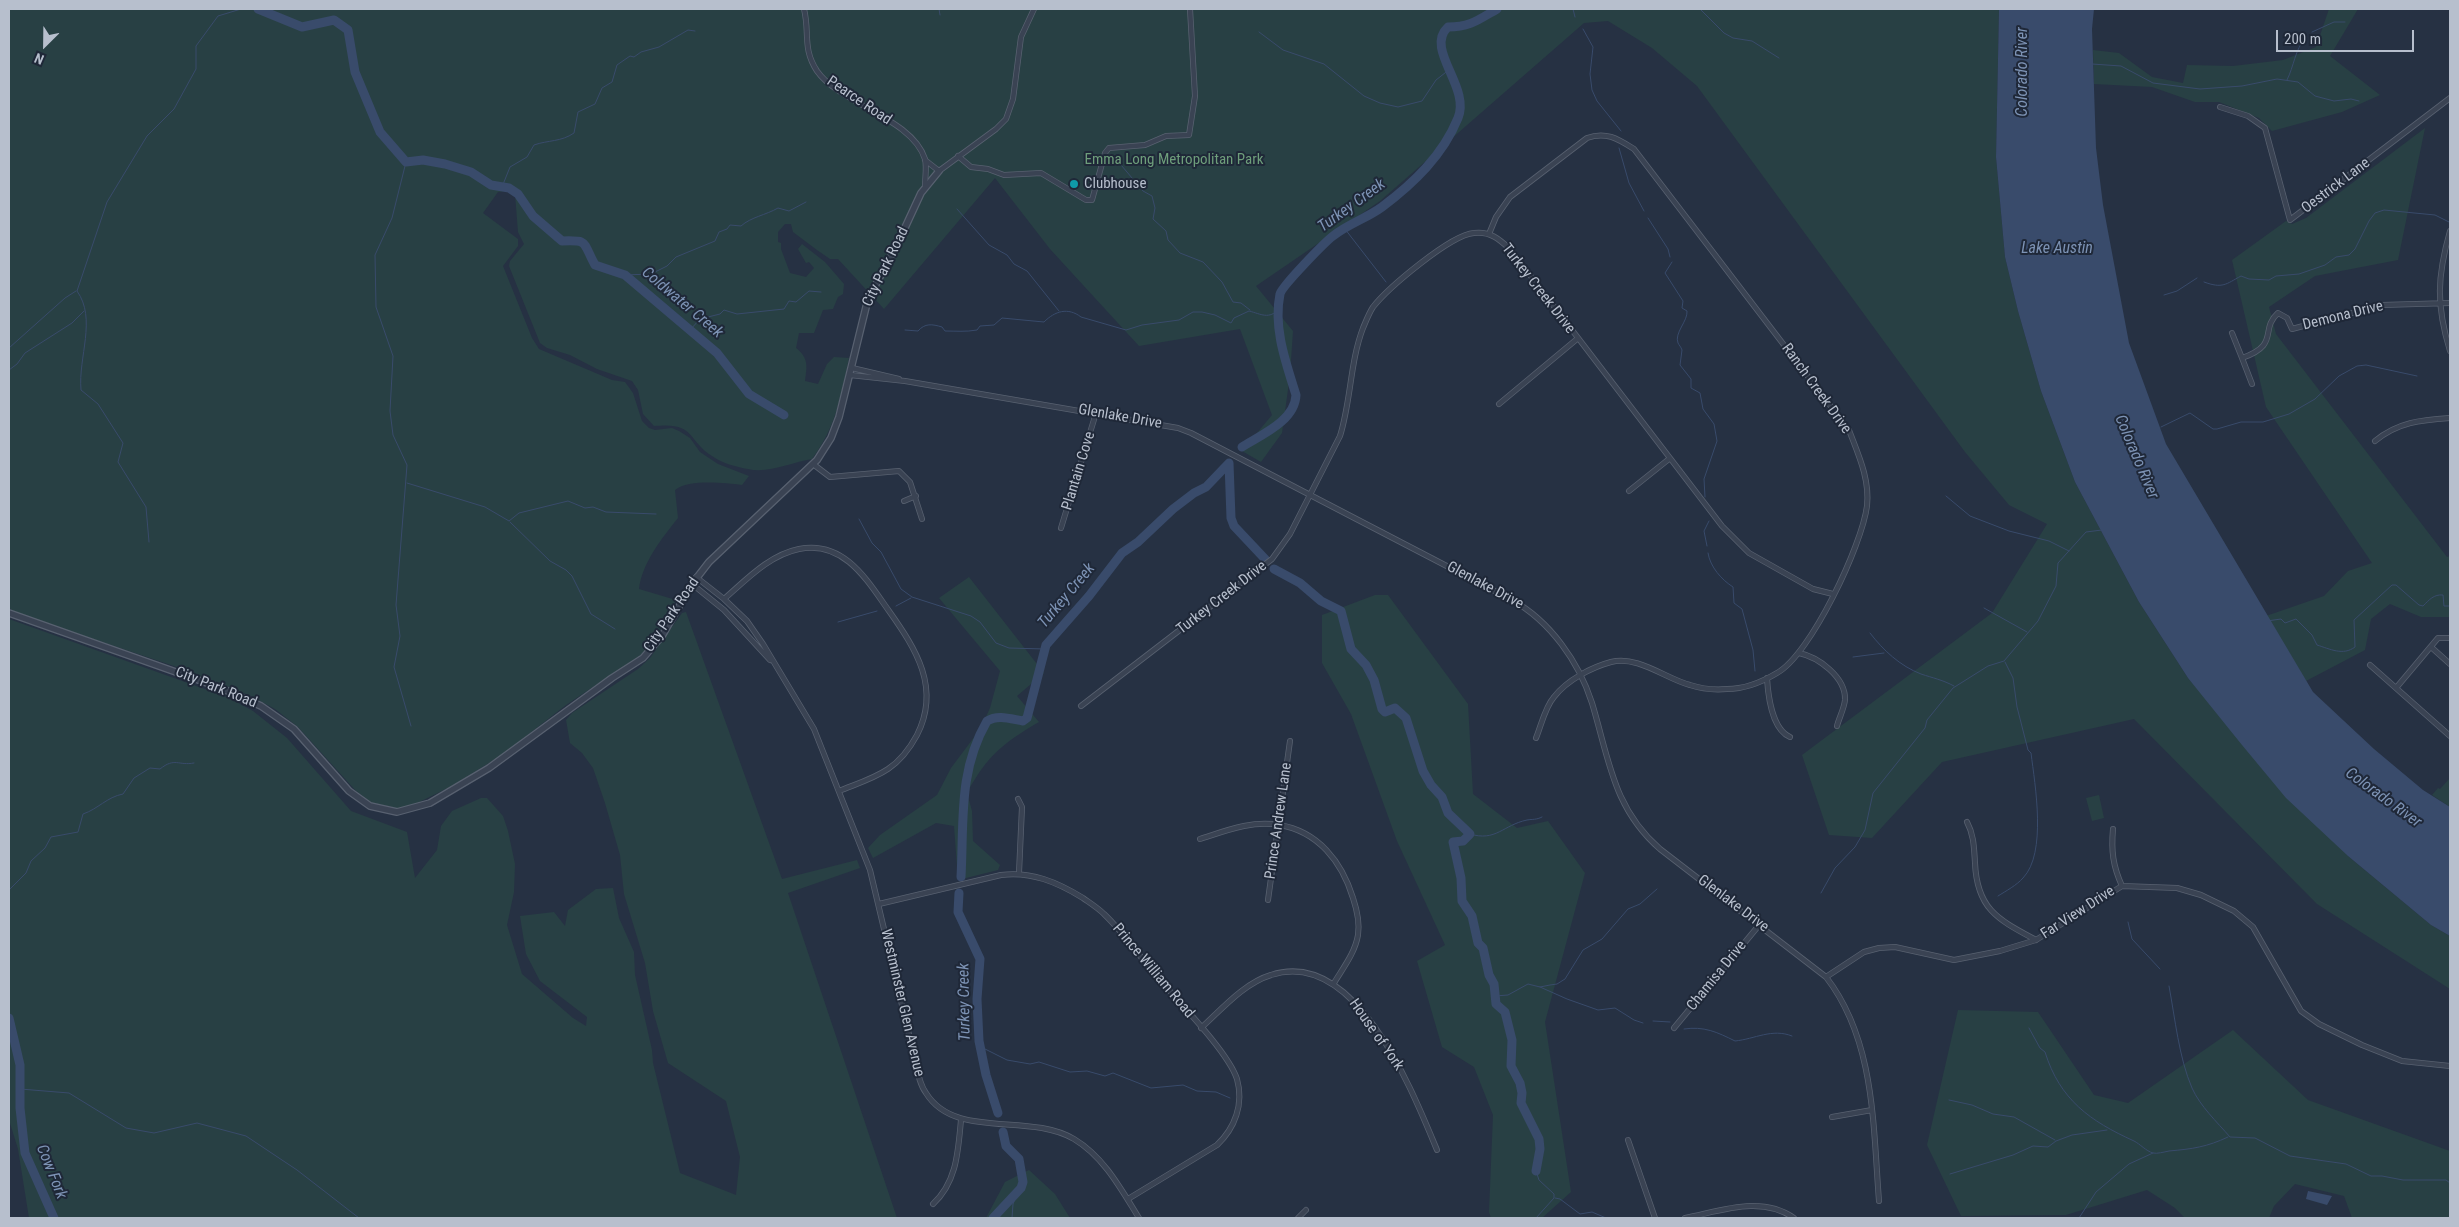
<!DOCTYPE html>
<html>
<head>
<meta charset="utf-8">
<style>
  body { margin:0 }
  #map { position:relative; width:2459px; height:1227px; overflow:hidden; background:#263143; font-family:"Roboto Condensed",sans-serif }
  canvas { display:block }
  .frame { position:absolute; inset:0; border:10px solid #b7bfcd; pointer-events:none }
  .north { position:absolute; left:20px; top:20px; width:50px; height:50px; -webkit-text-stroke:4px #1f2838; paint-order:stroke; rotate:203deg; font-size:14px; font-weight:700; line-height:20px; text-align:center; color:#b7bfcd }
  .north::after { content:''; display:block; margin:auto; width:18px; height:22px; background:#b7bfcd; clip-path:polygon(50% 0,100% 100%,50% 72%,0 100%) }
  .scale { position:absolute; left:2276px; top:30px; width:138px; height:22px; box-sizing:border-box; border:2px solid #b7bfcd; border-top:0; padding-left:6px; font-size:15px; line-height:18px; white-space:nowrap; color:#b7bfcd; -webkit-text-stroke:4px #1f2838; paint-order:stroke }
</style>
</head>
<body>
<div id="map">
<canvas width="2459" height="1227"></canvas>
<div class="frame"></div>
<div class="north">N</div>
<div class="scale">200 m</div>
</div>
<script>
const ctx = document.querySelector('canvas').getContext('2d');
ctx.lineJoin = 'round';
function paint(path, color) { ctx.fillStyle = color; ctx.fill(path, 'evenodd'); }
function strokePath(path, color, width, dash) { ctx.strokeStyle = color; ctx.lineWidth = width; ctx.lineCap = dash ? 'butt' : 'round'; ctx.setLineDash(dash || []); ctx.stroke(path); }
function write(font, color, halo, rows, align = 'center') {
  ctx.font = font + ' "Roboto Condensed",sans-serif'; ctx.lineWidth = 4; ctx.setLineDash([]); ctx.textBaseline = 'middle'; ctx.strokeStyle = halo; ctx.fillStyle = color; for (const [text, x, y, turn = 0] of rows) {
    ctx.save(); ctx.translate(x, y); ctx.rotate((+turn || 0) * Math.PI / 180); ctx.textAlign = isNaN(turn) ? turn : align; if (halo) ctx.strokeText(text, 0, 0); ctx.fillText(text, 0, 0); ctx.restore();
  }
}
paint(new Path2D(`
  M 9,9 L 1999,9 L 1996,157 L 2005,257 L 2018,311 L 2041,391 L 2075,482 L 2139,602 L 2188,678 L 2348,856 L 2431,925 L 2450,936 L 2450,989 L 2317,904 L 2134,719 L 1942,762 L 1872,838 L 1829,835 L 1802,755 L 1992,613 L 2047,524 L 2009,505 L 1965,452 L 1697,86 L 1652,48 L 1608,21 L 1584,23 L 1380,201 L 1256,286 L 1293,331 L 1290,375 L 1282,433 L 1261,462 L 1242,451 L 1272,415 L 1240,329 L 1139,346 L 1050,249 L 995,178 L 884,309 L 838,259 L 830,259 L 817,250 L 793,232 L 791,224 L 785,224 L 778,232 L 778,242 L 781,243 L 781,249 L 790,273 L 806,277 L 814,268 L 809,262 L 806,263 L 798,249 L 802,244 L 825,262 L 844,284 L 843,294 L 838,297 L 833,309 L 823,310 L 814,333 L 799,333 L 796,348 C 809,358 807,367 805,381 L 818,384 L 827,364 L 834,357 L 849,358 C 841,396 836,427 812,459 C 792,462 768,474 748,469 C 736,467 722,463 712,456 C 686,439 696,422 654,426 L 643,414 L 638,390 L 632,381 L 597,369 L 570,355 L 547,348 L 540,343 L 509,266 L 510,261 L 524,244 L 518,232 L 515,194 L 506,191 L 498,192 L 483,213 L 518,239 L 518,246 L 503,266 L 532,338 L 539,349 L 612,380 L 625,382 L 633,393 L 642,421 L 649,428 L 655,430 L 672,428 L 679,431 L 690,438 L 700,452 L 718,464 L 749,476 L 742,485 C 724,483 689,479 675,490 L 678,518 C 662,538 642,563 639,589 L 676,600 L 659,633 L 644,653 L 566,705 L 502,755 L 450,787 L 407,808 L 396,808 L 372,803 L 356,791 L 298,727 L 275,709 L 251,696 L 183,669 L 15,613 L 9,608 Z
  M 2329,9 L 2358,9 L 2330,56 L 2380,95 L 2342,112 L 2272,131 L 2259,118 L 2219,102 L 2195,102 L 2152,87 L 2094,84 L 2093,50 L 2119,53 L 2152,77 L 2183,83 L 2187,65 L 2233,66 L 2283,60 L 2316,47 Z
  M 2425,128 L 2398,260 L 2315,276 L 2269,307 L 2276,334 L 2447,557 L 2450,556 L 2450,617 L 2421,617 L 2390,604 L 2371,619 L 2365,650 L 2306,681 L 2266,616 L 2324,596 L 2348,571 L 2372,563 L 2266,407 L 2232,260 L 2286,221 L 2292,224 L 2306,218 Z
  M 969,577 L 1044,673 L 1017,696 L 1039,722 C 1003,743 987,756 967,793 L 972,811 L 973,841 L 1000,865 L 998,870 L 958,880 L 954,826 L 936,823 L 873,858 L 868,848 L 880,835 L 937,795 L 951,768 L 981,728 L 990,708 L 1000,671 L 939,598 Z
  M 1375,595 L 1388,595 L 1468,704 L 1473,794 L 1517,828 L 1548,821 L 1585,873 L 1545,1022 L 1571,1192 L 1542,1218 L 1491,1218 L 1489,1212 L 1493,1115 L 1474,1067 L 1442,1047 L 1417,961 L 1445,945 L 1397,841 L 1351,714 L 1322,663 L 1322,615 Z
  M 686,612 L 782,879 L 857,860 L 860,868 L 788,893 L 897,1218 L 29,1218 L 18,1149 L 9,1120 L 9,619 L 227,697 L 253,711 L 287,738 L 351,811 L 407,832 L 415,878 L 437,850 L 441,826 L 452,811 L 481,798 L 487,798 L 503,816 L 508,831 L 515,864 L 514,892 L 507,925 L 522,974 L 573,1018 L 586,1026 L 587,1017 L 540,981 L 526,954 L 520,916 L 554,912 L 565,926 L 568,910 L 596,889 L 613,888 L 619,918 L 634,952 L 635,975 L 652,1050 L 653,1063 L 680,1173 L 736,1195 L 740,1157 L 726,1101 L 668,1063 L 653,1011 L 645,963 L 624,894 L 620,855 L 605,803 L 593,768 L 582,753 L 570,743 L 566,720 L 572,713 L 638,669 L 650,658 L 682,613 Z
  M 2450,778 L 2450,807 L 2432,795 L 2438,788 L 2440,789 Z
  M 2099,795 L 2104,818 L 2092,821 L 2086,798 Z
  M 1958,1010 L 2038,1012 L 2094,1095 L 2128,1103 L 2233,1030 L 2308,1100 L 2450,1151 L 2450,1218 L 2352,1218 L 2344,1196 L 2295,1184 L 2274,1206 L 2269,1218 L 2185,1218 L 2175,1208 L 2147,1190 L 2066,1215 L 1961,1216 L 1927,1145 Z
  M 1029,1170 L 1055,1194 L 1070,1218 L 986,1218 L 1005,1182 Z`), '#284044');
paint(new Path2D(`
  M 1999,9 L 2094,9 L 2092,29 L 2096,148 L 2103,205 L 2129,343 L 2166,444 L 2313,692 L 2374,749 L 2423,790 L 2450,807 L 2450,936 L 2431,925 L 2348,856 L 2286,798 L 2242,745 L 2188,678 L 2139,602 L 2075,482 L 2041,391 L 2018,311 L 2005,257 L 1996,157 Z
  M 2308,1191 L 2332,1196 L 2327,1205 L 2306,1199 Z`), '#394b6b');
strokePath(new Path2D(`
  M 939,9 L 940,15
  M 1573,9 L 1575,17
  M 1700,9 L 1724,33 L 1733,38 L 1752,41 L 1779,58
  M 1583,29 L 1593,47 L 1590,74 L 1592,90 L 1597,101 L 1621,131
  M 1259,32 L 1283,50 L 1324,64 L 1364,96 L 1380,103 L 1398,107 L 1422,101 L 1436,80 L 1450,69
  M 2312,32 L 2334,22 L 2345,22
  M 2092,64 L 2121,66 L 2153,83 L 2200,89 L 2242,86 L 2277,79 L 2298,82 L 2315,96 L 2334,101 L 2351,99 L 2359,101
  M 2287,80 C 2294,66 2295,50 2305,38
  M 1619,148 L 1629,183 L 1644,211
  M 1116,159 L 1143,191 L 1152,196 L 1155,208 L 1153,219 L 1166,231 L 1168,240 L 1180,253 L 1203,262 L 1222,282 L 1233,302 L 1241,303 L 1250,310
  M 406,162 L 392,218 L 375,255 L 376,307 L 393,356 L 390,411 L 393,435 L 407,465 L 396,605 L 400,636 L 394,667 L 411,726
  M 502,187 L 510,167 L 527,157 L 534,145 C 548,140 561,142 574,133 L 578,112 L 595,104 L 602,88 L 612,82 L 617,65 L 630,56 L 634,57 L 641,52 L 659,47 L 688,30 L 695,31
  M 957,209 L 989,245 L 1007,255 L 1014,264 L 1027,271 L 1059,311
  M 1648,218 L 1668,249 L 1670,257
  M 1345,229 L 1386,282
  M 1672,262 L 1665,273 L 1683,301 L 1682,308 L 1687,311 C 1688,321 1674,333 1678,343 C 1679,345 1681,347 1682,350 L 1680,365 L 1691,379 L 1691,388 L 1700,393 L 1703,409 L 1714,424 L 1717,441 L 1704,479 L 1705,497
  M 625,275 L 651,274 L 667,266 L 676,257 L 715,241 L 719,232 L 727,229 L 730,225 L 741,226 C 751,217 766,215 778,208 L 789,211 L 806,202
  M 2204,282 C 2223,289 2226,284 2241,276 L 2249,279 L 2269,280 L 2276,276 L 2299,274 L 2325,265 L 2336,257 L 2349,255 L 2355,249 L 2369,221 L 2375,213 L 2384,210 L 2435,215 L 2449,222
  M 2164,295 L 2177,291 L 2197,278
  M 690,330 L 700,319 L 720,314 L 724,310 L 737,314 L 784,309 L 789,301 L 796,302 L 809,291 L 821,292
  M 905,330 L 918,331 C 925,323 932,324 942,327 L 945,331 C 956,331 966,332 977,330 L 980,326 L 994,325 L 1002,318 L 1044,322 C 1055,311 1068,307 1081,317 L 1126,330 L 1142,325 L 1179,320 L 1193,312 L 1202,312 L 1215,315 L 1231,323 L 1234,318 L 1249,311 C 1261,314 1269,320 1279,309
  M 9,348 L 65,298 L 76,291
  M 9,370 L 17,364 L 25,353 L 72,323 L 84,311
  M 2161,427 L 2190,413 L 2213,429 L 2217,429 L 2241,422 L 2263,422 L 2289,414 L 2315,399 L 2339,376 L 2357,366 L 2366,365 L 2417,376
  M 407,483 L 485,507 L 509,521 L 519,513 L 568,501 L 585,508 L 593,507 L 606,512 L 656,514
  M 1946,496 L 1970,516 L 2009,531 L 2049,541 L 2069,551
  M 859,519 L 872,543 L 881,552 L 901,589 L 912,597 L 971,616 L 980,622 L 996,643 L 1009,648 L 1044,649
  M 510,522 L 550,561 L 566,570 L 572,576 L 591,614 L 615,629
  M 149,542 L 146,507 L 118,462 L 123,443 L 98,404 L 81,390 C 78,357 97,319 77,291 L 107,202 L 147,136 L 174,109 L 196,69 L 196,46 L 218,16 L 241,9
  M 1707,546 L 1704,531 L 1709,521
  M 1708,553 C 1710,567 1722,580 1733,587 L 1734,603 L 1742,609 L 1753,650 L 1755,671
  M 896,606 L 911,598
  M 1984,608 L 2027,632
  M 2267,621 L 2281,619 L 2285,623 L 2296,619 L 2312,635 L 2317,645 C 2330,649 2343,656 2355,647 L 2354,620 L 2392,585 L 2396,585 L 2419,605 L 2423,606 C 2429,600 2434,594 2443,595 L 2444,606 L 2450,606
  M 838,622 L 877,611
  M 1870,633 C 1883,650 1900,666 1921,674 C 1933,678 1943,680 1954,686
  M 1853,657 L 1884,653
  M 1470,834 C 1496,842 1503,825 1527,820 C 1533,819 1536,820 1542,817
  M 9,890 L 26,873 L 31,861 L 45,848 L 51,837 L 78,832 L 83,814 C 98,809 107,797 123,794 L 134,778 L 150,768 L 160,769 C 175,757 178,766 194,763
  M 1821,893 L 1835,868 L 1855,847 L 1865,830 L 1873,793 L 1925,728 L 1927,720 L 1953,688 L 1988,666 L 2004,661 L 2038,621 L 2056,586 L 2058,563 L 2086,532 L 2102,530
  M 1998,896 C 2006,891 2017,885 2023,878 C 2047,853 2035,785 2031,753 L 2028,750 L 2017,707 L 2013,678 L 2005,662
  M 2128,922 L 2132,939 L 2160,969
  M 2169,986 C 2175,1018 2179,1058 2192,1088 C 2200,1106 2217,1122 2230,1137 L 2255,1138 L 2290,1156 L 2346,1164 L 2371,1176 L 2382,1176 L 2403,1180 L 2446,1180 L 2450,1183
  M 1540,987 L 1567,999 L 1598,1010 L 1615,1008 L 1634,1020 L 1643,1023
  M 1495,996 L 1508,995 L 1528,984 L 1540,987 L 1550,985 L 1557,984 L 1565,979 L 1583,950 L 1602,939 L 1628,909 L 1640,904 L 1657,889
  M 1653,1021 L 1670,1022
  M 2029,1028 L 2040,1048 L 2045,1052 C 2060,1100 2090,1121 2134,1141 C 2140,1144 2146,1151 2153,1153 C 2157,1154 2164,1152 2169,1151 C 2192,1149 2207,1147 2228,1137
  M 1684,1029 C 1704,1026 1717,1032 1735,1041 C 1755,1039 1772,1028 1792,1036
  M 981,1047 L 1007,1060 L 1030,1064 L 1039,1062 L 1070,1072 L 1087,1071 L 1105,1076 L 1113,1073 L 1151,1088 L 1183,1085 L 1197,1091 L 1216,1092 L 1230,1098
  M 20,1089 L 69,1093 L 126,1128 L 154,1133 L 197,1123 L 246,1136 L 297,1170 L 359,1218
  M 1949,1100 L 1972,1105 L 1993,1114 L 2014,1117 L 2055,1140
  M 1536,1171 L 1539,1180 L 1554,1194 L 1554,1198 L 1536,1218
  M 1950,1174 L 2013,1155 L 2033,1146 L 2048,1147 L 2056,1141 L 2072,1135 L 2107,1130
  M 1555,1198 L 1560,1199 L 1580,1214 L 1592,1212 L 1606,1218
  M 1012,1218 L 1013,1204 L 1019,1189
  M 2079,1218 L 2096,1192 L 2129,1164 L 2153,1153`), '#394b6b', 1);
strokePath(new Path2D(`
  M 258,9 L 302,27 L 334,20 L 348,30 L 355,72 L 380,132 L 406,162 L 423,160 L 445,164 L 471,172 L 491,185 L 509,188 L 518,194 L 533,216 L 562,241 C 589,240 582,241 595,265 L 625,275 L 717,353 L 749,394 L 784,415
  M 1242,447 C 1261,435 1295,421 1296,395 C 1286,363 1273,328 1280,294 C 1282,286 1325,242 1333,236 C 1348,224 1367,218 1382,207 C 1414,183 1443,155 1458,118 C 1471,87 1424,49 1448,27 C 1470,27 1478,20 1497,9
  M 1229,463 L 1231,518 L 1234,526 L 1266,560
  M 1274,569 L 1300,583 L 1321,601 L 1341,611 L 1351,649 L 1366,665 L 1374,680 L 1382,709 L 1385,712 L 1395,708 L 1406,718 L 1423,771 L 1431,785 L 1442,797 L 1448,813 L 1470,834 L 1463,841 L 1453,842 L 1461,878 L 1462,901 L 1472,916 L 1478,943 L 1483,948 L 1489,975 L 1494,984 L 1496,1004 L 1505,1012 L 1512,1040 L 1511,1066 L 1520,1083 L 1522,1093 L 1521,1103 L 1539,1139 L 1540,1149 L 1536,1171
  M 961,877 C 964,822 958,771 987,721 C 998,714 1011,719 1023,721 L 1027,718 L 1046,645 L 1089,596 L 1122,553 L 1138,542 L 1173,509 L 1194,493 L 1206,487 L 1229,463
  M 959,893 L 958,912 L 980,959 L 977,999 L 979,1041 L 986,1075 L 998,1113
  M 9,1018 L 20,1065 L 20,1108 L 25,1153 L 54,1218
  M 993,1218 L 1021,1188 L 1023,1182 L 1019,1159 L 1006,1146 L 1003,1132`), '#394b6b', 9);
const minor = new Path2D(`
  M 804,9 C 810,33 802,48 817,71 C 840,104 912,118 925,159 C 927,168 925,177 925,186
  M 2220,107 L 2248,116 L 2265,128 L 2290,220 L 2450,98
  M 958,156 L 971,167 L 988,169 L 1004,175 L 1041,173 L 1086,200 L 1092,200 L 1105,153 L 1109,148 L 1145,145 L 1166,136 L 1189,135 L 1195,96 L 1190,9
  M 925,160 L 939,171 L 996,129 L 1006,119 L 1013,99 L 1021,37 L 1034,9
  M 2450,231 C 2437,277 2436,305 2450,351
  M 1489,234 L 1496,217 L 1510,197 L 1587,138 C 1606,131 1618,139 1634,149 L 1849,430 C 1858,454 1870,479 1867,506 C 1862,545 1811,654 1777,673 C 1762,682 1745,689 1727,689 C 1715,690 1702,689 1690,685 C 1666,679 1638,655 1611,662 C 1592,667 1567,680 1554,697 C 1545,707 1541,726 1536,738
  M 2232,333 L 2242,358 C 2281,344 2259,330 2278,313 L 2287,318 L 2292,329 L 2382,305 L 2450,303
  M 2242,358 L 2252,384
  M 852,368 L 899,379
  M 850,375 L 905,381 L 1178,428 L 1191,433 L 1512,600 C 1550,621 1579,662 1592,703 C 1609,759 1613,808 1660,849 L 1826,977 C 1875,1040 1873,1125 1879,1201
  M 1499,404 L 1577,339
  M 2375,441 C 2398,422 2421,420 2450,418
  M 813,464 L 830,477 L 899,471 L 910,482 L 922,519
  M 1629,491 L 1669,459
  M 904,501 L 916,496
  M 1061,528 L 1096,413
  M 696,577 L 724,599 L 747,621 L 763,644 L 814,729 L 870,870 L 916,1064 C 918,1074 920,1085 926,1093 C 955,1140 1028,1112 1074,1139 C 1104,1157 1121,1189 1139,1218
  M 692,584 L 724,610 L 770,660
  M 724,599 C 746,580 769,555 799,549 C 844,540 867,580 889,611 C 916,649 941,688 917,735 C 910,748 900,761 888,769 C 873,779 856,784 839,791
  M 2431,647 L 2450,664
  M 1799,653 C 1818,657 1846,677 1845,700 C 1844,709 1839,718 1837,726
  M 2370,665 L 2450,736
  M 1767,678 C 1768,695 1772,729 1790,737
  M 2396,688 L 2438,638 L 2450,638
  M 1081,706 L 1272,559 L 1290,534 L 1340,436 C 1351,401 1350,362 1363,328 C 1366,321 1369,313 1373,307 C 1388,288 1450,235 1474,233 C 1490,231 1499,239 1510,249 L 1722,526 L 1749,553 L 1813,589 L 1833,594
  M 1018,799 L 1022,807 L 1019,873
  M 1967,822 C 1974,835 1974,848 1975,863 C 1977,910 1999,920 2036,940
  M 2113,829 C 2111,851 2113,866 2122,886
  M 1200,839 C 1225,831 1252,820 1279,825 C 1318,831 1342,862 1353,898 C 1357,910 1360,922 1358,935 C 1355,953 1343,968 1334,983
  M 1268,900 L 1290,741
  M 879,904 L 1001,875 C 1031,871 1057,882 1083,898 C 1090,903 1098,908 1104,914 C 1122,931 1137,953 1153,972 C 1174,997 1228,1051 1237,1079 C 1244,1104 1235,1128 1217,1145 L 1128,1199
  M 1826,977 L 1864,952 L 1879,948 L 1895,947 L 1954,960 L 2000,951 L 2036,940 L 2122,886 L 2177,888 L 2201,895 L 2234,911 L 2253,927 L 2301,1011 L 2319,1024 L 2362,1045 L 2402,1061 L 2450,1066
  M 1201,1028 C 1221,1010 1244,983 1271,975 C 1356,947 1412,1090 1437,1150
  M 1674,1028 L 1760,924
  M 1832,1117 L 1872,1110
  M 1628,1140 L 1655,1218
  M 933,1204 C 957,1182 958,1151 961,1120
  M 1298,1218 L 1306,1210
  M 1685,1218 C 1721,1211 1761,1195 1794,1218`);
const tertiary = new Path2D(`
  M 9,613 L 221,688 L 261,706 L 294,729 L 349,791 L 370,806 L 397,812 L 430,803 L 489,768 L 612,678 L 643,658 L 662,636 L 692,584 L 709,562 L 817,460 L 831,438 L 839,417 L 868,299 L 896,247 L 921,193 L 939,171`);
strokePath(minor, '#586170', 6);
strokePath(tertiary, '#586170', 8);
strokePath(minor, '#3a4353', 4.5);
strokePath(tertiary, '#3a4353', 5.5);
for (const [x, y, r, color] of [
  [1074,184,5,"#0f9aa8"]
]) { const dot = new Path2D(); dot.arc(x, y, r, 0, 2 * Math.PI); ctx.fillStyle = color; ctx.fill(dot); strokePath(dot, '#1f2838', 2); }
write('15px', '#b7bfcd', '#1f2838', [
  ["Pearce Road",859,101,34],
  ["Oestrick Lane",2336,186,-37],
  ["City Park Road",886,267,-64],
  ["Turkey Creek Drive",1538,289,52],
  ["Demona Drive",2343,316,-14],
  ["Ranch Creek Drive",1816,389,54],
  ["Glenlake Drive",1120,417,10],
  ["Plantain Cove",1079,471,-73],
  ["Glenlake Drive",1485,586,28],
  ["Turkey Creek Drive",1222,598,-38],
  ["City Park Road",672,615,-56],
  ["City Park Road",216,688,22],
  ["Prince Andrew Lane",1279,821,-82],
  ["Glenlake Drive",1733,904,37],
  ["Far View Drive",2078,913,-33],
  ["Prince William Road",1153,971,50],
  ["Chamisa Drive",1717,976,-51],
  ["Westminster Glen Avenue",902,1003,77],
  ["House of York",1376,1035,55]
]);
write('15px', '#6e9e7b', '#1f2838', [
  ["Emma Long Metropolitan Park",1174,160]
]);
write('15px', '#b7bfcd', '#1f2838', [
  ["Clubhouse",1084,184]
], 'left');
write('italic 16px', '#7d93b5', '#1f2838', [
  ["Colorado River",2023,72,-90],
  ["Turkey Creek",1352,206,-36],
  ["Lake Austin",2057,249],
  ["Coldwater Creek",682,303,40],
  ["Colorado River",2136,457,67],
  ["Turkey Creek",1067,596,-50],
  ["Colorado River",2383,798,36],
  ["Turkey Creek",965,1002,-91],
  ["Cow Fork",51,1172,68]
]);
</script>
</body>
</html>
